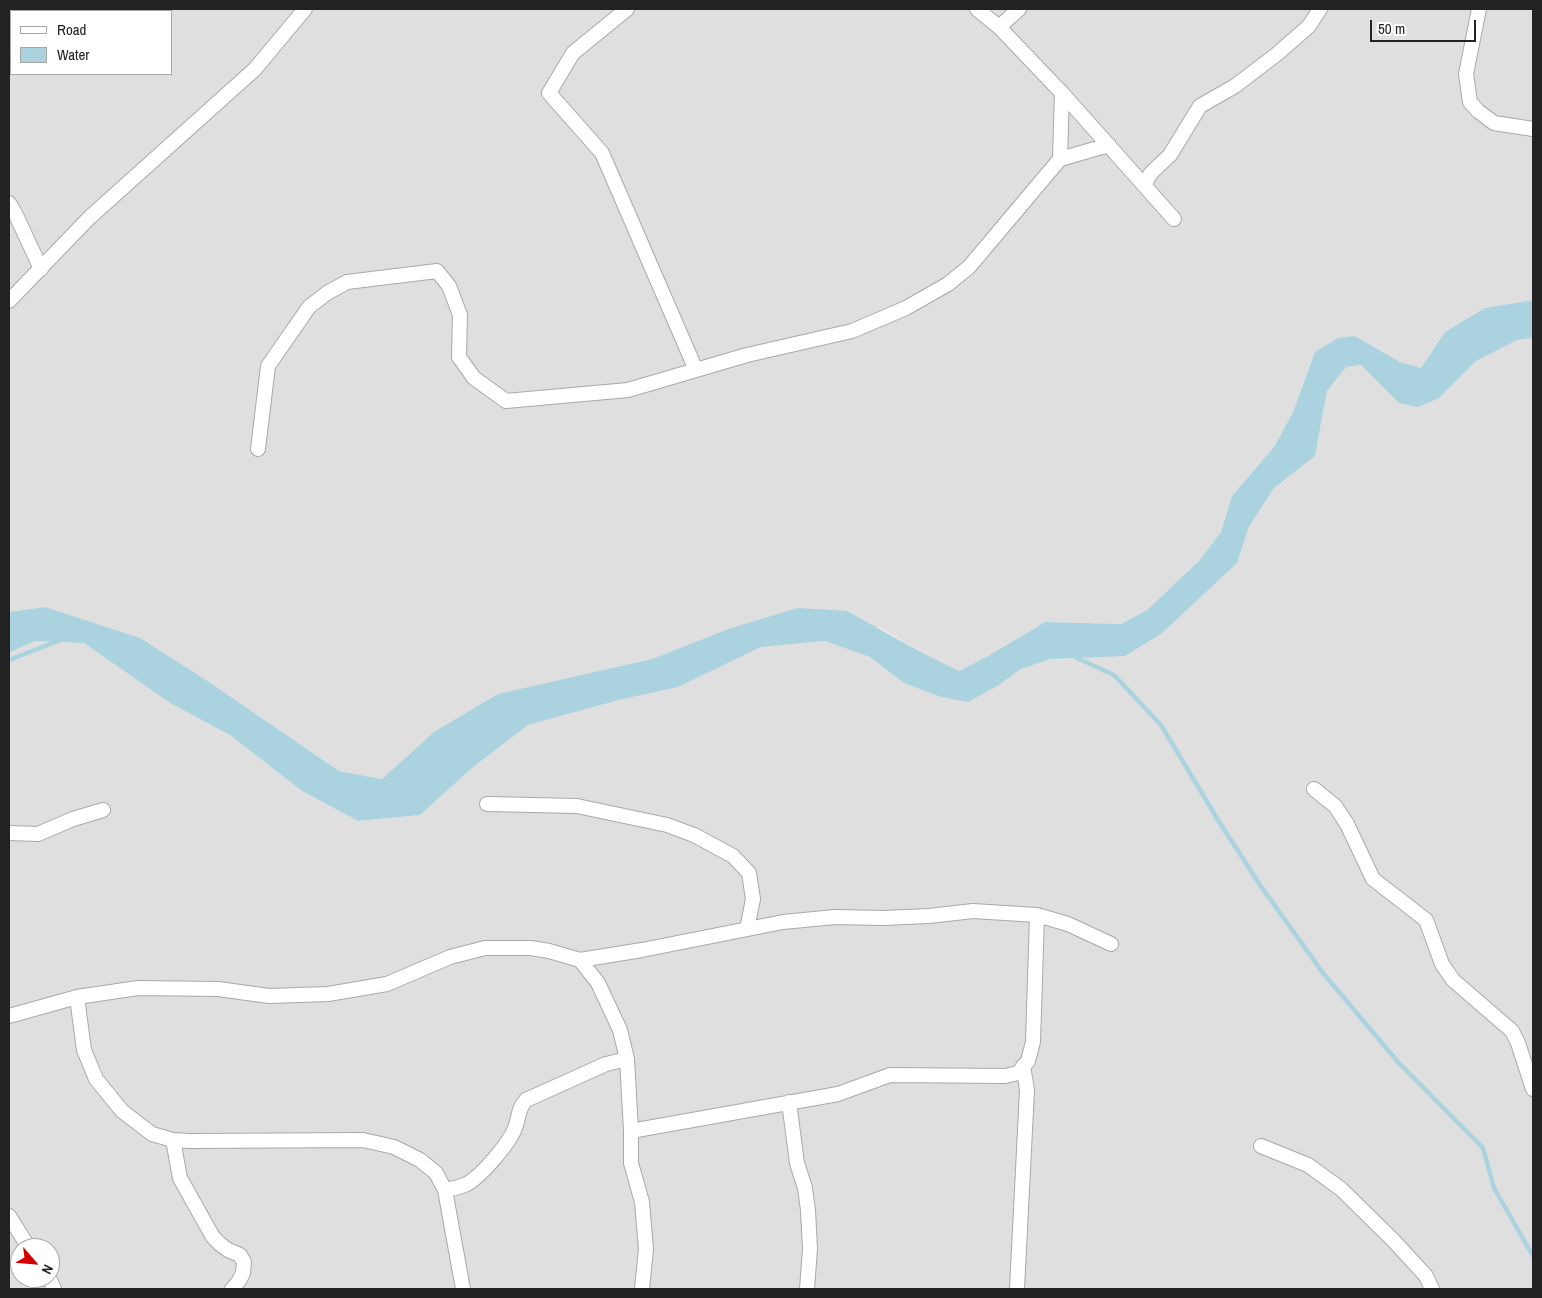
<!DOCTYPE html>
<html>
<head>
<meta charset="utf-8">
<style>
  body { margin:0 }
  #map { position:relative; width:1542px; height:1298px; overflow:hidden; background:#f2efe9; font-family:"Archivo Narrow",sans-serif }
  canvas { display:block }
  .frame { position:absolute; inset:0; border:10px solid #222; pointer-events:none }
  .legend { position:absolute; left:10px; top:10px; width:162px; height:65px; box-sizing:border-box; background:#fff; border:1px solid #a7a7a7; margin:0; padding:6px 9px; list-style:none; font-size:15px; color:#222 }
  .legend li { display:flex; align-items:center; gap:10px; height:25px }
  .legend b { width:25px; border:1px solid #a7a7a7 }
  .north { position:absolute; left:10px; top:1238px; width:50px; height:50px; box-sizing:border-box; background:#fff; border:1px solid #a7a7a7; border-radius:50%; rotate:117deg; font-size:14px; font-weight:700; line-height:20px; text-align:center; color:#222 }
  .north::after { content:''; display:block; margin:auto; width:18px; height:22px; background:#d40000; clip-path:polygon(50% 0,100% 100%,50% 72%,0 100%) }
  .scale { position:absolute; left:1370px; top:20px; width:106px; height:22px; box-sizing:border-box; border:2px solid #222; border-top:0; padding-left:6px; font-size:15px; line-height:18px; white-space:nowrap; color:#222; -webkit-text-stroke:4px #fff; paint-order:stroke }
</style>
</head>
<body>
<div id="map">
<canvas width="1542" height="1298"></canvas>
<div class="frame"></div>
<ul class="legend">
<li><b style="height:6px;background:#fff"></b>Road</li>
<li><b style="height:14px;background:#aad3df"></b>Water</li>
</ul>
<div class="north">N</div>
<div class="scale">50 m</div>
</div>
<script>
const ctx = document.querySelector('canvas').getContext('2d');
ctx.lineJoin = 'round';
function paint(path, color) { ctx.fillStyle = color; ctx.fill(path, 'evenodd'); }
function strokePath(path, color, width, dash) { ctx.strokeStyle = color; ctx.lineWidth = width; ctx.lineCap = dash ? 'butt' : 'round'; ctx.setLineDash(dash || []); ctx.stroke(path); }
paint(new Path2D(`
  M 9,9 L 1533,9 L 1533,300 L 1485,308 L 1445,332 L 1421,368 L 1400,362 L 1355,336 L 1315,352 L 1293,412 L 1274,447 L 1232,496 L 1221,532 L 1199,561 L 1147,610 L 1121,624 L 1045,622 L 988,656 L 959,671 L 919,651 L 879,627 L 728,629 L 652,659 L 585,675 L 434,732 L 382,779 L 339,771 L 209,682 L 45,607 L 9,612 ZM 11,11 L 171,11 L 171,74 L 11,74 Z
  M 1533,338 L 1533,1289 L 9,1289 L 9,653 L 35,641 L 84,643 L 170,703 L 230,735 L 302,791 L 358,821 L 420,815 L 472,768 L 528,725 L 619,700 L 678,687 L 761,647 L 825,641 L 870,657 L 904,683 L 941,697 L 999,685 L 1033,660 L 1084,659 L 1237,563 L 1249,527 L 1274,488 L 1315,456 L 1327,391 L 1346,367 L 1361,365 L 1399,403 L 1439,398 L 1476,361 L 1517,339 ZM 20,1248 L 50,1248 L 50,1278 L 20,1278 Z`), '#e0dfdf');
paint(new Path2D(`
  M 1533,300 L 1533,338 L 1517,340 L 1476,361 L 1439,398 L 1418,407 L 1399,403 L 1361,365 L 1346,367 L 1327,391 L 1315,456 L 1274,488 L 1249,527 L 1237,563 L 1162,633 L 1125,656 L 1033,660 L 999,685 L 968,702 L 941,697 L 904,683 L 870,657 L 825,641 L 761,647 L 678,687 L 619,700 L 528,725 L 472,768 L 420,815 L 358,821 L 302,791 L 230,735 L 170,703 L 84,643 L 35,641 L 9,653 L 9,612 L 45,607 L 140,638 L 209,682 L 339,771 L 382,779 L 434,732 L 498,694 L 652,659 L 728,629 L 798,608 L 847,611 L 919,651 L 959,671 L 988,656 L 1045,622 L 1121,624 L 1147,610 L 1199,561 L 1221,532 L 1232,496 L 1274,447 L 1293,412 L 1315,352 L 1338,338 L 1355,336 L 1400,362 L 1421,368 L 1445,332 L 1485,308 Z`), '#aad3df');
strokePath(new Path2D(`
  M 1073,656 L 1114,675 L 1161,725 L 1218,820 L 1260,885 L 1323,973 L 1398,1062 L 1483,1148 L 1494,1188 L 1533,1256
  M 9,660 L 58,641
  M 1022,666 L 1046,658`), '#aad3df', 4.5);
const street = new Path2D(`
  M 627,9 L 573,53 L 549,93 L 602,153 L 696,370
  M 977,9 L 999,27 L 1062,93 L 1174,219
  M 1479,9 L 1466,74 L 1470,102 L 1478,111 L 1494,123 L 1533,129
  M 999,27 L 1019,9
  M 1060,159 L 1062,93
  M 1144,185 L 1151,173 L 1170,155 L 1200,106 L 1235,86 L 1277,54 L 1309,26 L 1320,9
  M 9,203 L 15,213 L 41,269
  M 9,301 L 89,218 L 255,69 L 305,9
  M 258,449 L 268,366 L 309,307 L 327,293 L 347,282 L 437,271 L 449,286 L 460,315 L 459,357 L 474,378 L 506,401 L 628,390 L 747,355 L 852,331 L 906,308 L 948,284 L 969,267 L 1060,159 L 1109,145
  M 1314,789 L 1335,806 L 1347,824 L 1373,879 L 1426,920 L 1442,964 L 1453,980 L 1512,1031 L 1518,1043 L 1533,1089
  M 487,804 L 577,806 L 667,825 L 694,835 L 733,856 L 749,873 L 753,899 L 747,929
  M 9,833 L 38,834 L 73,819 L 103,810
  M 580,960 L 642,950 L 783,922 L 835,917 L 883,918 L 929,916 L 973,911 L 1037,915 L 1068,924 L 1111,944
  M 77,997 L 84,1050 L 96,1079 L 122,1111 L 152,1134 L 173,1140 L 190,1141 L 363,1140 L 394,1147 L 420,1160 L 436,1173 L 445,1190 L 463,1289
  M 9,1016 L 77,997 L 138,988 L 218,989 L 269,996 L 328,994 L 387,984 L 450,957 L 485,948 L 531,948 L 549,951 L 580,960 L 598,983 L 620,1030 L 627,1059 L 631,1131 L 631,1163 L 642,1202 L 646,1249 L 642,1289
  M 789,1102 L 797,1163 L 805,1188 L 808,1210 L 810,1249 L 807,1289
  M 631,1131 L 838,1094 L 890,1075 L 1005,1076 L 1018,1073 L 1028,1061 L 1033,1042 L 1037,915
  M 173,1140 L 180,1178 L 204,1221 L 213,1237 L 220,1244 L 228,1250 L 240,1255 L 244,1262 L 243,1273 L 239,1281 L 232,1289
  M 1261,1146 L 1308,1165 L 1341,1189 L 1393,1240 L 1426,1276 L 1432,1289
  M 445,1190 C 452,1189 460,1187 467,1184 C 481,1176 509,1144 515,1128 C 519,1118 518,1108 526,1100 L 606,1064 L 627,1059
  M 9,1216 L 29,1248
  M 49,1278 L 54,1289
  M 1017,1289 L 1027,1090 L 1023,1066`);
strokePath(street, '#a9a9a9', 16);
strokePath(street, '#fff', 14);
</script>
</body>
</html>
